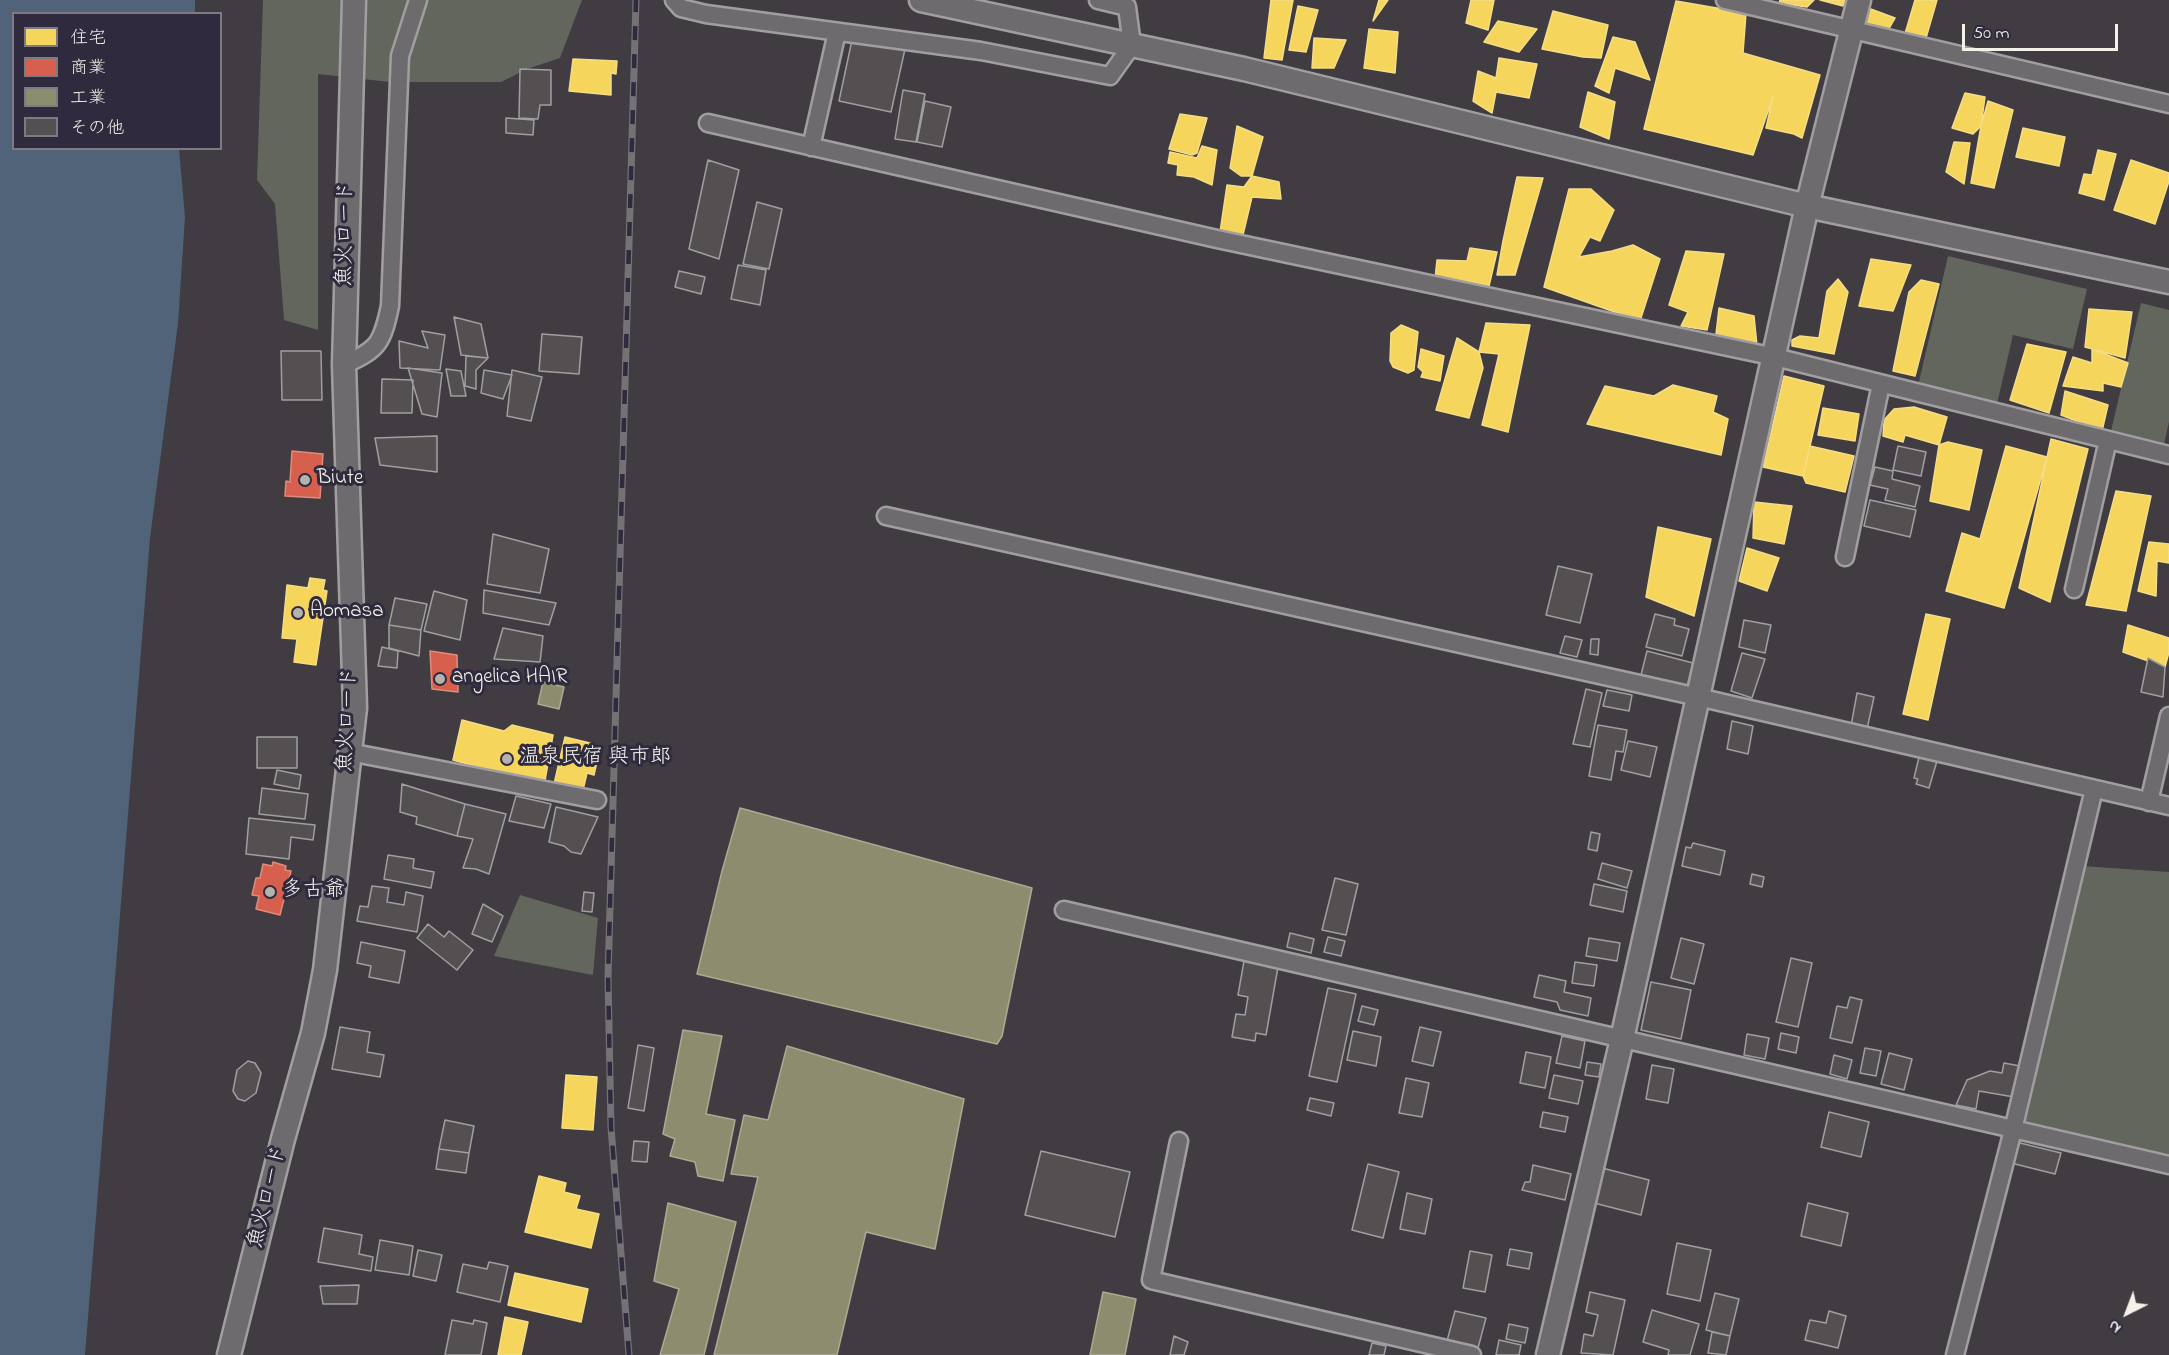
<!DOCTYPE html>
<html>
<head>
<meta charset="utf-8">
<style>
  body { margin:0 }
  #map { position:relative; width:2169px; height:1355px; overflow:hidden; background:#403c42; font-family:"Indie Flower","Klee One",sans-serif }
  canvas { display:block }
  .legend { position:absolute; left:12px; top:12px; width:210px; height:138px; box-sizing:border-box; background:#2f2a3d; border:2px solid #7e7a81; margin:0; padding:8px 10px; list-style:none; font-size:18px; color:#f4f1e8 }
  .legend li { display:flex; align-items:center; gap:12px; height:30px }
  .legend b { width:30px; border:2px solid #7e7a81 }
  .north { position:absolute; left:2097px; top:1283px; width:60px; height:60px; -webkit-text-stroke:4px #2f2a3d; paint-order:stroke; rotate:222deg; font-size:16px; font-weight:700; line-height:24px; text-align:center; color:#f4f1e8 }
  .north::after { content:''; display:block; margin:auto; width:21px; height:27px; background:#f4f1e8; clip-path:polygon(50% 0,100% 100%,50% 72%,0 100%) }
  .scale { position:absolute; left:1962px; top:24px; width:156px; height:27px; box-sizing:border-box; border:3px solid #f4f1e8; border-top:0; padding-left:8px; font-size:18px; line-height:21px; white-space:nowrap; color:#f4f1e8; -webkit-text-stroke:4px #2f2a3d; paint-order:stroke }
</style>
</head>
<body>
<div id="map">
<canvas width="2169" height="1355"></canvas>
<ul class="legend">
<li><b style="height:16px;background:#f6d55c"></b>住宅</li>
<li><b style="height:16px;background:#d6604d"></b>商業</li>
<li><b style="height:16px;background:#8c8c6e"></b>工業</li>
<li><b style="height:16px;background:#545052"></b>その他</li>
</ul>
<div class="north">N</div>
<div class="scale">50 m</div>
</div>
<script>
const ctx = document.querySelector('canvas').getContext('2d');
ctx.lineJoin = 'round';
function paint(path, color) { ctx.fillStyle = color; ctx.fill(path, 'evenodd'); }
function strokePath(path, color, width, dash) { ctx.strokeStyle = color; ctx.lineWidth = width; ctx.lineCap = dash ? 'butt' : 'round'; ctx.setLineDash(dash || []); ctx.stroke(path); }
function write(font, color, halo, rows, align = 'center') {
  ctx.font = font + ' "Indie Flower","Klee One",sans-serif'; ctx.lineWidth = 6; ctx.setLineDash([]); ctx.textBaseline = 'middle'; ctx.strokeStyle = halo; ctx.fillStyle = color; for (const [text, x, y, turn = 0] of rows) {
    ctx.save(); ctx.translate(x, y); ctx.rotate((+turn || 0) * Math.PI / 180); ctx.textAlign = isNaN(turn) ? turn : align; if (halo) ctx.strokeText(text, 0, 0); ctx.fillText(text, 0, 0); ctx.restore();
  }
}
paint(new Path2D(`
  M 263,0 L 582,0 L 560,58 L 527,69 L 501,82 L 390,82 L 318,74 L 318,330 L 284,320 L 275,204 L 257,180 Z
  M 1948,256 L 2087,289 L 2073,349 L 2013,335 L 1997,404 L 1918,386 Z
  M 2141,303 L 2169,310 L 2169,422 L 2164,444 L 2111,431 Z
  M 2082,866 L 2169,872 L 2169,1155 L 2025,1123 Z
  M 520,895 L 598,918 L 593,975 L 494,956 Z`), '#62665c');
paint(new Path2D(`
  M 0,0 L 195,0 L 195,13 L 14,14 L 14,148 L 179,149 L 185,217 L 178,323 L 150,538 L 85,1355 L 0,1355 Z`), '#516379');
const homes = new Path2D(`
  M 1271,0 L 1293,0 L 1282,60 L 1264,58 Z
  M 1379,0 L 1388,0 L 1373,21 Z
  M 1471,0 L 1494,0 L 1488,30 L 1466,23 Z
  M 1780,0 L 1814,0 L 1807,7 L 1779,3 Z
  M 1820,0 L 1845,0 L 1843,6 Z
  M 1915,0 L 1937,0 L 1926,38 L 1904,37 Z
  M 1676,1 L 1746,13 L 1743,53 L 1820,75 L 1802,138 L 1794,134 L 1766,128 L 1773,97 L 1753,155 L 1644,129 Z
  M 1298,6 L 1318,10 L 1306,52 L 1289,50 Z
  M 1868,8 L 1895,18 L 1888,30 L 1862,25 Z
  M 1553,11 L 1608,25 L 1601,58 L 1583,57 L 1542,49 Z
  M 1498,21 L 1537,29 L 1519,52 L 1484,42 Z
  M 1369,29 L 1398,32 L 1395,73 L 1364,68 Z
  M 1613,37 L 1635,42 L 1650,80 L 1615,68 L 1609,93 L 1595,86 Z
  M 1314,38 L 1346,40 L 1334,68 L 1312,68 Z
  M 1499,58 L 1537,64 L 1529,98 L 1496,92 L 1492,113 L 1473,101 L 1478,71 L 1496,78 Z
  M 573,59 L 617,61 L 616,74 L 611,73 L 611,95 L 569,91 Z
  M 1588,92 L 1615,102 L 1609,139 L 1580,127 Z
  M 1965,93 L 1985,97 L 1981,126 L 1973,134 L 1952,128 Z
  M 1988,101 L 2013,110 L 1994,188 L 1971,183 L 1981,126 Z
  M 1180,114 L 1207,118 L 1197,153 L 1192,155 L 1169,149 Z
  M 1237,126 L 1263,137 L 1252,176 L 1241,176 L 1230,168 Z
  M 2023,128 L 2065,137 L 2059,166 L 2016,157 Z
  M 1954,142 L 1970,143 L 1964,184 L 1946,172 Z
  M 1202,146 L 1217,150 L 1212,185 L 1194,177 L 1177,175 L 1178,165 L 1168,163 L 1170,152 L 1197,158 Z
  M 2098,150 L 2116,154 L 2104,200 L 2079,193 L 2084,174 L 2092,175 Z
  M 2131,160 L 2169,173 L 2169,181 L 2155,224 L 2114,210 Z
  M 1252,176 L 1279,182 L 1281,199 L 1252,197 L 1242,239 L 1220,232 L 1227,185 L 1244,187 Z
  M 1517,177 L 1543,178 L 1515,275 L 1497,275 L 1503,241 Z
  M 1569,189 L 1591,189 L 1614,210 L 1600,241 L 1590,237 L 1579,257 L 1612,251 L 1633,245 L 1660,259 L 1640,321 L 1544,287 Z
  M 1470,248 L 1497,252 L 1489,286 L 1467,281 L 1435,279 L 1437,260 L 1467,261 Z
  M 1686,251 L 1724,254 L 1707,330 L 1681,326 L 1688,312 L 1669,305 Z
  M 1871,259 L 1911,265 L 1893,311 L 1859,306 Z
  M 1838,279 L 1848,292 L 1834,354 L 1792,346 L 1792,340 L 1800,336 L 1819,338 L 1827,291 Z
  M 1921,280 L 1939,284 L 1915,376 L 1893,371 L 1909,292 Z
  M 1719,308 L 1754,316 L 1757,346 L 1716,334 Z
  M 2089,309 L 2132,312 L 2125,358 L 2085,347 Z
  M 1486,323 L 1530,325 L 1508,432 L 1482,425 L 1499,354 L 1479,352 Z
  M 1401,325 L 1418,332 L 1414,370 L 1408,373 L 1393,367 L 1390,361 L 1391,333 Z
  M 1457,338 L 1479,352 L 1483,368 L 1469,418 L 1436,410 Z
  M 2027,344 L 2066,352 L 2049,413 L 2010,400 Z
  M 1421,349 L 1444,356 L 1440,381 L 1421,377 L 1423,372 L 1418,367 Z
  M 2092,349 L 2128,363 L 2121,387 L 2103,383 L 2103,391 L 2063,386 L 2073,357 L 2092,363 Z
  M 1784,376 L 1824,386 L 1803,476 L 1763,467 Z
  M 1673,385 L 1717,396 L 1713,412 L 1728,419 L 1721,455 L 1587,424 L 1605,386 L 1654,396 Z
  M 2065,391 L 2108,405 L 2102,431 L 2061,415 Z
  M 1914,407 L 1947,417 L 1939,445 L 1905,435 L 1903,442 L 1883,436 L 1884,420 L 1894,409 Z
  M 1823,408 L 1859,414 L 1855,441 L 1818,435 Z
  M 2051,439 L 2088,449 L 2050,602 L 2019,588 Z
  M 1948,442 L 1982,450 L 1969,510 L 1930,501 L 1939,445 Z
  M 1810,446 L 1854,456 L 1845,492 L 1806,483 L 1803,476 Z
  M 2006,446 L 2047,457 L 2004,608 L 1946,591 L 1962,533 L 1980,539 Z
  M 2116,491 L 2151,496 L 2126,611 L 2086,605 Z
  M 1754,502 L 1792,506 L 1784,544 L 1753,538 Z
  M 1658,527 L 1711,539 L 1694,616 L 1646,597 Z
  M 2149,542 L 2169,544 L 2169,563 L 2157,561 L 2156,596 L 2138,591 Z
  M 1747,548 L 1779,558 L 1767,591 L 1739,581 Z
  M 310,578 L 325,580 L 323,590 L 327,591 L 316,665 L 294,662 L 297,639 L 282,638 L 287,585 L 308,588 Z
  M 1926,614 L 1950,619 L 1928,720 L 1903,714 Z
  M 2128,625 L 2169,638 L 2169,652 L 2165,667 L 2123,652 Z
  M 462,720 L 504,731 L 512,725 L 553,735 L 544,786 L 453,760 Z
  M 565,737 L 594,744 L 591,756 L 598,757 L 594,775 L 587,773 L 583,790 L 554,784 Z
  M 566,1075 L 597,1077 L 593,1130 L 562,1128 Z
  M 539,1176 L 566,1183 L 564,1192 L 580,1196 L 576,1209 L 599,1214 L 591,1248 L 525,1232 Z
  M 515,1273 L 588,1289 L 581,1322 L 508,1305 Z
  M 505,1317 L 528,1322 L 521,1355 L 498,1355 Z`);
paint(homes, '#f6d55c');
strokePath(homes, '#f5dd86', 1.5);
const shops = new Path2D(`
  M 292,451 L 323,454 L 320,498 L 285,496 L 286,481 L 290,482 Z
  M 430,651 L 457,655 L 458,692 L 432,689 Z
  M 273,862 L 286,866 L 285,870 L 291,871 L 280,915 L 256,909 L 259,896 L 252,895 L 256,878 L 260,878 L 263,864 L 272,866 Z`);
paint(shops, '#d6604d');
strokePath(shops, '#df8c7c', 1.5);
const industry = new Path2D(`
  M 543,682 L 564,687 L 559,709 L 538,704 Z
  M 740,808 L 1032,888 L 1002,1036 L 997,1044 L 697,974 L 722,871 Z
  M 683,1030 L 722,1036 L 706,1114 L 735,1120 L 723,1181 L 698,1176 L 695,1162 L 670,1156 L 675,1139 L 663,1134 Z
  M 787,1046 L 964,1099 L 935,1249 L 866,1232 L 837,1355 L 714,1355 L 758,1177 L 731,1174 L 744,1115 L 768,1120 Z
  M 668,1203 L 736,1222 L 704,1355 L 660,1355 L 679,1289 L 654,1281 Z
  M 1103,1292 L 1136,1299 L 1125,1355 L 1090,1355 Z`);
paint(industry, '#8c8c6e');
strokePath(industry, '#abaa93', 1.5);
const building = new Path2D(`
  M 852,40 L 905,49 L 891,112 L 839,101 Z
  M 520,69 L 551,70 L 551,105 L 540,105 L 538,119 L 519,118 Z
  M 903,90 L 925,94 L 916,142 L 895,139 Z
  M 925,101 L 951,107 L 942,147 L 917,142 Z
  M 506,118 L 534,120 L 533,135 L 506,133 Z
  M 708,160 L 739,170 L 719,259 L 689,249 Z
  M 757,202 L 782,209 L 769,269 L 743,264 Z
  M 738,265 L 766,270 L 760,305 L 731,299 Z
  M 679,271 L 705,277 L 701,294 L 675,287 Z
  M 454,317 L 481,324 L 488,358 L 461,355 Z
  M 422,331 L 445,335 L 440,370 L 400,368 L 399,341 L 428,348 Z
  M 542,334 L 582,337 L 579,374 L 539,371 Z
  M 281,351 L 321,351 L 322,400 L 282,400 Z
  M 466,356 L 488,358 L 476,370 L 476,389 L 465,386 Z
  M 408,368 L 442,373 L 437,417 L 422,414 Z
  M 446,369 L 461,371 L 466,396 L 451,396 Z
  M 484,370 L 512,375 L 503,399 L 481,393 Z
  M 512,370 L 542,377 L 531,421 L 507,416 Z
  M 382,379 L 413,380 L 412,413 L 381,413 Z
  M 437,436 L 437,472 L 380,465 L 375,438 Z
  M 1898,446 L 1926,452 L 1921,476 L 1893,470 Z
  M 1875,467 L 1893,471 L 1892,479 L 1920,486 L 1915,507 L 1885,500 L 1888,489 L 1870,485 Z
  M 1870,500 L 1916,510 L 1910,537 L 1864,526 Z
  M 493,534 L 549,549 L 540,593 L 487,584 Z
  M 1558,566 L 1592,574 L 1580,623 L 1546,615 Z
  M 484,590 L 556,603 L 549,625 L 483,613 Z
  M 434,591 L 467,600 L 460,640 L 424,631 Z
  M 395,598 L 427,604 L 421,630 L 389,625 Z
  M 1655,614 L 1675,619 L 1674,625 L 1689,629 L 1682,656 L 1646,647 Z
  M 1744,620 L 1771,625 L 1765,653 L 1739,647 Z
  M 389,625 L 421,630 L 419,656 L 389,648 Z
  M 503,628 L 543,636 L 540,662 L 494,659 Z
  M 1565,636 L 1582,640 L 1577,657 L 1560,653 Z
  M 1591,639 L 1599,639 L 1598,655 L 1590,654 Z
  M 382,647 L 398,651 L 397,668 L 378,666 Z
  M 1647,651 L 1693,663 L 1687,687 L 1641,675 Z
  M 1742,653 L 1765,659 L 1752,698 L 1731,691 Z
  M 2148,658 L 2165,667 L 2163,697 L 2141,692 Z
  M 1586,689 L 1602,693 L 1590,747 L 1573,744 Z
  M 1607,690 L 1632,695 L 1629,711 L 1603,706 Z
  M 1857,693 L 1874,697 L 1867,729 L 1851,726 Z
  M 1732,721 L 1753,726 L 1748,754 L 1727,749 Z
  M 1598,725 L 1627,730 L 1623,752 L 1616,751 L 1611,780 L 1589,776 Z
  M 257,737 L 297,737 L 297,768 L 257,768 Z
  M 1628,741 L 1657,747 L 1650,777 L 1621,770 Z
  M 1919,757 L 1937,761 L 1929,788 L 1916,784 L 1918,779 L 1914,778 Z
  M 277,770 L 301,775 L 299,789 L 274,784 Z
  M 402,784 L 465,804 L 457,836 L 416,824 L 417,817 L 400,812 Z
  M 262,788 L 308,794 L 305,819 L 259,814 Z
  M 516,796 L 551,804 L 544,828 L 509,821 Z
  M 465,804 L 506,814 L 489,874 L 476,869 L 463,868 L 473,839 L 457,836 Z
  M 556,807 L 598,817 L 581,854 L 571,852 L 564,846 L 549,842 Z
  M 249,818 L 315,825 L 313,840 L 291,837 L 289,859 L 246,854 Z
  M 1591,832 L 1600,834 L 1597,851 L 1588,849 Z
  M 1693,843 L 1725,851 L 1720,875 L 1682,866 L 1686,847 L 1691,848 Z
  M 388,855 L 414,859 L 413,868 L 434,872 L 431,888 L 384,879 Z
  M 1602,863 L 1632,871 L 1627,888 L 1598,879 Z
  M 1752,874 L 1764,877 L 1762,887 L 1750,884 Z
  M 1335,878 L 1358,884 L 1346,935 L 1322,930 Z
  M 1594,884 L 1627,891 L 1623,912 L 1590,905 Z
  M 372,886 L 389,888 L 387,902 L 404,905 L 406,892 L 423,896 L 417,932 L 357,921 L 360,906 L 368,907 Z
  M 584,892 L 594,893 L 592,912 L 582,911 Z
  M 483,904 L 503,916 L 492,942 L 472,934 Z
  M 428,924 L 444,937 L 449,931 L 473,950 L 457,970 L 417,938 Z
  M 1290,933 L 1314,939 L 1311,953 L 1287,947 Z
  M 1328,937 L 1345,941 L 1341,956 L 1324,952 Z
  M 1589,938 L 1620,943 L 1617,961 L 1586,956 Z
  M 1681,938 L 1704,944 L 1694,984 L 1671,978 Z
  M 361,942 L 405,951 L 399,983 L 369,977 L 371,966 L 357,963 Z
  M 1791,958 L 1812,963 L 1798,1027 L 1776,1022 Z
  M 1244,961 L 1278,967 L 1266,1035 L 1256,1033 L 1255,1041 L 1232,1037 L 1236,1014 L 1245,1015 L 1248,997 L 1238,995 Z
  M 1575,962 L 1597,965 L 1594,986 L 1572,983 Z
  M 1539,975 L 1566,981 L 1564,992 L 1591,998 L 1588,1016 L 1560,1010 L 1557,1002 L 1534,997 Z
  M 1651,982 L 1691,990 L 1681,1039 L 1641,1030 Z
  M 1328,988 L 1356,994 L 1337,1082 L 1309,1076 Z
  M 1850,997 L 1862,1000 L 1852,1043 L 1830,1038 L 1837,1006 L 1847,1008 Z
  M 1362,1006 L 1378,1010 L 1374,1025 L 1358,1021 Z
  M 340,1027 L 370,1032 L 367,1052 L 384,1055 L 380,1077 L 332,1069 Z
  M 1420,1027 L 1441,1032 L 1433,1066 L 1412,1061 Z
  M 1353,1031 L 1381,1037 L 1376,1066 L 1347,1060 Z
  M 1781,1033 L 1799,1037 L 1796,1053 L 1778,1049 Z
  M 1747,1034 L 1769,1038 L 1765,1059 L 1744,1055 Z
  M 1562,1036 L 1585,1041 L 1580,1068 L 1556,1063 Z
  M 638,1045 L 654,1048 L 644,1111 L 628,1108 Z
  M 1865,1048 L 1881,1051 L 1876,1076 L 1860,1073 Z
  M 1526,1052 L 1551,1057 L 1545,1088 L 1520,1083 Z
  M 1889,1053 L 1912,1059 L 1904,1090 L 1881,1084 Z
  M 1834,1055 L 1852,1060 L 1847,1079 L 1830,1074 Z
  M 248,1061 L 255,1063 L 261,1073 L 256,1093 L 245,1101 L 238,1099 L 233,1091 L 237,1070 Z
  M 1587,1062 L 1601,1064 L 1599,1077 L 1585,1075 Z
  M 2004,1063 L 2020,1066 L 2014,1097 L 1979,1091 L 1976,1109 L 1956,1105 L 1967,1080 L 1990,1071 L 2002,1073 Z
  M 1652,1065 L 1674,1069 L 1668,1103 L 1646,1099 Z
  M 1554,1075 L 1583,1081 L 1578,1104 L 1549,1098 Z
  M 1406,1078 L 1429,1083 L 1422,1117 L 1399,1113 Z
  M 1310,1098 L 1334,1103 L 1331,1116 L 1307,1110 Z
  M 1543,1112 L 1568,1117 L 1565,1132 L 1540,1127 Z
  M 1829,1112 L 1869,1122 L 1861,1157 L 1821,1147 Z
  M 445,1120 L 474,1126 L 469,1153 L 439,1149 Z
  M 634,1141 L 649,1142 L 647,1162 L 632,1161 Z
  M 2016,1142 L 2061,1153 L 2055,1174 L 2011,1163 Z
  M 439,1149 L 469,1153 L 466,1173 L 436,1169 Z
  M 1041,1151 L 1130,1172 L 1115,1237 L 1025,1215 Z
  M 1368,1164 L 1399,1172 L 1383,1238 L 1352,1230 Z
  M 1533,1165 L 1571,1174 L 1565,1200 L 1522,1190 L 1525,1182 L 1530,1182 Z
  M 1602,1168 L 1649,1180 L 1641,1215 L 1594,1203 Z
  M 1407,1193 L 1432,1199 L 1425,1234 L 1400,1229 Z
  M 1808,1203 L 1848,1213 L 1841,1246 L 1801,1236 Z
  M 324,1228 L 362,1235 L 359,1254 L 373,1257 L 371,1271 L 318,1262 Z
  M 380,1240 L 413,1246 L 409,1275 L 375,1270 Z
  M 1677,1243 L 1711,1250 L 1700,1301 L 1667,1294 Z
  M 1510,1249 L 1532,1253 L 1529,1269 L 1507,1265 Z
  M 418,1250 L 442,1255 L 436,1281 L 413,1276 Z
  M 1470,1251 L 1492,1255 L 1485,1292 L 1463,1288 Z
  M 489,1262 L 508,1266 L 500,1302 L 457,1292 L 463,1264 L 487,1269 Z
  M 359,1285 L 357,1304 L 323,1304 L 320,1286 Z
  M 1590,1292 L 1625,1300 L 1613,1355 L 1581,1353 L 1584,1334 L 1593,1336 L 1598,1315 L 1586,1312 Z
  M 1715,1293 L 1739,1299 L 1730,1336 L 1706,1330 Z
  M 1652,1310 L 1699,1324 L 1690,1355 L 1668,1355 L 1669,1350 L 1643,1342 Z
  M 1455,1311 L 1486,1318 L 1478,1348 L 1447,1341 Z
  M 1829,1311 L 1846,1316 L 1838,1348 L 1805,1340 L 1810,1320 L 1826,1323 Z
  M 452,1320 L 473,1324 L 474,1320 L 487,1323 L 481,1355 L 445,1355 Z
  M 1509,1324 L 1528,1328 L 1525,1343 L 1506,1339 Z
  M 1712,1332 L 1730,1336 L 1726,1355 L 1708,1353 Z
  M 1174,1336 L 1188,1342 L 1184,1355 L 1170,1355 Z
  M 1499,1340 L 1521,1345 L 1519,1355 L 1496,1355 Z
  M 1372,1343 L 1386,1346 L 1384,1355 L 1369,1355 Z`);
paint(building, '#545052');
strokePath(building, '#a19ea0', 1.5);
const street = new Path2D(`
  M 674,0 L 681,8 L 706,14 L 981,51 L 1110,76 L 1132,45 L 1127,7 L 1098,0
  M 1725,0 L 2169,104
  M 708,123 L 1217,239 L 1775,357 L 2169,455
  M 811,147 L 837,32
  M 344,365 C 379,349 382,343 390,306 L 400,56 L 418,0
  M 886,516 L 1698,697 L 2169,806
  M 1845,557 L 1881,384
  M 2074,589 L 2108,440
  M 349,752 L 597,800
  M 2149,802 L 2169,716
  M 1064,910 L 2169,1165
  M 1179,1141 L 1151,1280 L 1472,1355
  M 1955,1355 L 2013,1130 L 2094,789`);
const secondary = new Path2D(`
  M 921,0 L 1244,69 L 1807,206 L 2169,282
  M 229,1355 L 283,1139 L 313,1033 L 325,970 L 355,708 L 344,365 L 354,0
  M 1548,1355 L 1622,1039 L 1807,206 L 1859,0`);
strokePath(street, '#a19ea0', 21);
strokePath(secondary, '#a19ea0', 27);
strokePath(street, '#6e6b6e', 16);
strokePath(secondary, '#6e6b6e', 22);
const rail = new Path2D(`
  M 629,1355 L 611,1127 L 608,977 L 636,0`);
strokePath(rail, '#757276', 7);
strokePath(rail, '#2f2a3d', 4.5, [14]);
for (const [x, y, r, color] of [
  [305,480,6,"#b5b2ae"],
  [298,613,6,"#b5b2ae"],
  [440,679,6,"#b5b2ae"],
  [507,759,6,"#b5b2ae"],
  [270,892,6,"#b5b2ae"]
]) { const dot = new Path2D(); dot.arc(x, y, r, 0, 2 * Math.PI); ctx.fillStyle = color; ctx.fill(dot); strokePath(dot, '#2f2a3d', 2); }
write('21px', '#f4f1e8', '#2f2a3d', [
  ["魚火ロード",347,234,-89],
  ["魚火ロード",349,720,-87],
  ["魚火ロード",269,1197,-76]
]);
write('21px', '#f4f1e8', '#2f2a3d', [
  ["Biute",317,480],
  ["Aomasa",310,613],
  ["angelica HAIR",452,679],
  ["温泉民宿 與市郎",519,759],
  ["多古爺",282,892]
], 'left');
</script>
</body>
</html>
